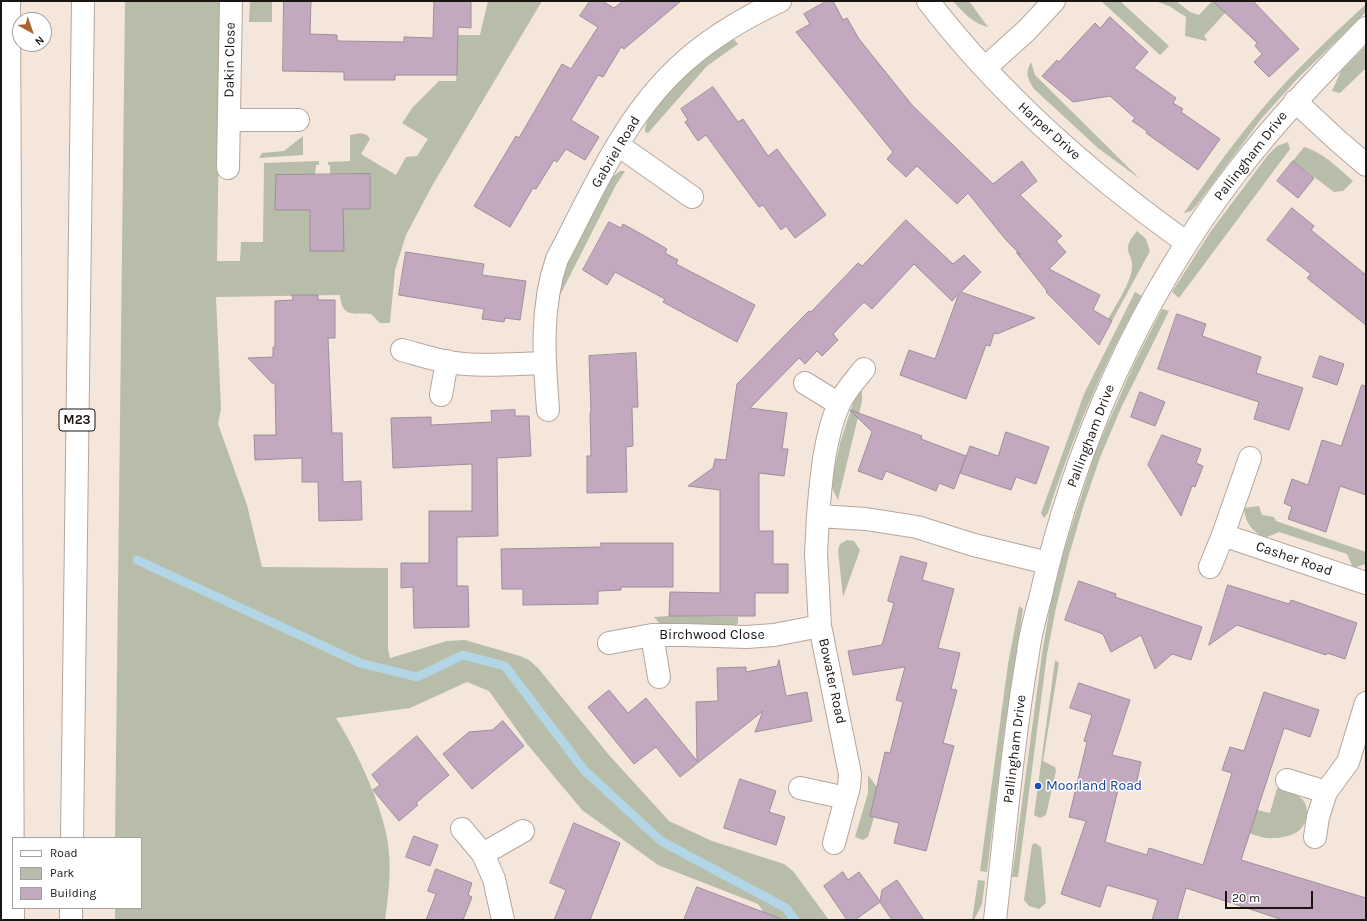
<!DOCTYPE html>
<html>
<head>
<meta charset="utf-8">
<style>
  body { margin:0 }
  #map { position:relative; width:1367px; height:921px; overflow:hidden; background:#f5e6db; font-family:Karla,sans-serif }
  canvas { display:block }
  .frame { position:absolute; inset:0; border:2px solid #1b1512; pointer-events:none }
  .legend { position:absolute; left:12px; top:837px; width:130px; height:72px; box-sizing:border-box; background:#fff; border:1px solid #a4a1a0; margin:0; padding:5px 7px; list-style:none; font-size:12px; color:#1b1512 }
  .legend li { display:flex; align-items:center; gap:8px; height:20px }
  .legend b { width:20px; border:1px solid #a4a1a0 }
  .north { position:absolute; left:12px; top:12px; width:40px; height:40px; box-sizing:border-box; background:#fff; border:1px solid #a4a1a0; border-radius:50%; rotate:140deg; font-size:11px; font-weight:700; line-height:16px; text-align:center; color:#1b1512 }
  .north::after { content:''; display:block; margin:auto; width:14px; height:18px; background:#a66431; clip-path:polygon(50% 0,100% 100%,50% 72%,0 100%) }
  .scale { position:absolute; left:1225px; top:891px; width:88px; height:18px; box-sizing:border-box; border:2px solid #1b1512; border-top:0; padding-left:5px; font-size:12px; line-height:14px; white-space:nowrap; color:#1b1512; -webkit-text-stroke:3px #fff; paint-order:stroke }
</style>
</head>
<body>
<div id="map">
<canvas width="1367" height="921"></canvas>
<div class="frame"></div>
<ul class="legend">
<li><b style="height:5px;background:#fff"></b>Road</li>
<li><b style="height:11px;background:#b7bda8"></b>Park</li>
<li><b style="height:11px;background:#c3a9c0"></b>Building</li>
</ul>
<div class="north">N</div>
<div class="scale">20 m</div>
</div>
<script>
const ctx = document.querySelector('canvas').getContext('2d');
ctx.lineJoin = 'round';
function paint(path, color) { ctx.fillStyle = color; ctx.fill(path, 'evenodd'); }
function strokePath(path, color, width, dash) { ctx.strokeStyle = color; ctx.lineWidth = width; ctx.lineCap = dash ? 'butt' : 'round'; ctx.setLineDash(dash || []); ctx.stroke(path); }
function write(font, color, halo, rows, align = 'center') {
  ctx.font = font + ' Karla,sans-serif'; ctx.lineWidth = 3; ctx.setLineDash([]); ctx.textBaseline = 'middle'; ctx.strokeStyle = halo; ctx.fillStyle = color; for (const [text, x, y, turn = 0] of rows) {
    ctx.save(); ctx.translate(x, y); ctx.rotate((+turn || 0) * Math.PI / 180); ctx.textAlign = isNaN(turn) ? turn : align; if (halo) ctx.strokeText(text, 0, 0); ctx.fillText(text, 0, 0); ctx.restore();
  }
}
paint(new Path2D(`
  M 125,1 L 221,1 L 217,261 L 240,261 L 241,242 L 263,242 L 264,163 L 319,161 L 319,165 L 316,165 L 315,175 L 276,175 L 275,209 L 310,210 L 310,251 L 343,251 L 343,209 L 370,209 L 370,175 L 330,174 L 330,165 L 328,165 L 328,162 L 350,161 L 350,135 L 361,133 L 367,135 L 370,139 L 361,154 L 396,175 L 406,157 L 417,156 L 428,139 L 402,123 L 413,107 L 439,81 L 456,81 L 458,35 L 480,35 L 488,1 L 542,1 L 432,186 L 406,235 L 395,270 L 390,323 L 380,323 L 371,314 C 351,313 342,317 340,295 L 216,297 L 221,409 L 218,424 L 247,505 L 262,567 L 388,568 L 388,649 L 390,658 L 447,641 L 465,640 L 520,656 L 529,660 L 538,668 L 609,755 L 669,821 L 712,841 L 784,864 L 793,871 L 829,920 L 769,920 L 758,904 L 658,865 L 582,810 L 527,744 L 489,691 L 467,682 L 410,708 L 336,718 C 357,751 387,814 389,853 C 391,875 388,898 385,920 L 115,920 L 115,908 L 141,908 L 141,838 L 115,838 Z
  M 250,1 L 272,1 L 272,22 L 249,22 Z
  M 953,1 L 969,1 L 988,27 C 972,23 964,13 953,1 Z
  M 1101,1 L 1120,1 L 1169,46 L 1160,55 Z
  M 1155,1 L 1176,1 L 1190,12 L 1199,15 L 1212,1 L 1221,1 L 1226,12 L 1204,36 L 1207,40 L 1206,41 L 1185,36 L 1186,17 L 1169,6 Z
  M 1366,4 L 1366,12 L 1298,78 L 1261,119 L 1196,206 L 1191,211 L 1184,213 C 1207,180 1231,146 1257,115 C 1290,75 1328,39 1366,4 Z
  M 733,38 L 738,44 L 707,66 L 648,133 L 645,132 C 644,114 677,81 691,68 C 704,57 719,48 733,38 Z
  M 1366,46 L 1366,68 L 1340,93 L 1332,91 L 1341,71 Z
  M 1031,62 L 1035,75 L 1140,179 L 1098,148 L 1034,89 C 1027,77 1025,74 1031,62 Z
  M 303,136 L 303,155 L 259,158 L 262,153 L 284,151 Z
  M 1288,142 L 1290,149 L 1179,298 L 1172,292 L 1211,231 L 1268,155 L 1277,146 Z
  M 1304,147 C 1324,153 1337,167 1353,181 L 1343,191 L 1334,192 L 1293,161 Z
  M 620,171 L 625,171 L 616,185 L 557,301 C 563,257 591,216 611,178 Z
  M 1137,231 L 1146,239 L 1150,251 L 1112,321 L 1108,319 C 1116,305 1126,290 1131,274 C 1137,251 1117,255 1137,231 Z
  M 1135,292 L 1142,296 C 1102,366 1073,436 1048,513 L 1044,518 L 1041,513 L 1084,394 Z
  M 1162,309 L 1169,311 L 1121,408 L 1101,455 L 1084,504 L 1069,555 L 1056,608 L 1047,654 L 1018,877 L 1012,877 L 1042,654 L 1050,606 L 1063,554 L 1095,453 L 1134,364 Z
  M 862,389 L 862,401 L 838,500 L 832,488 L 832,480 L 840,443 L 853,403 Z
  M 1259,506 L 1262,515 L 1274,517 L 1276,521 L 1366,552 L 1366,564 L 1353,568 L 1347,554 L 1279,532 L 1265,538 C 1252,531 1245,523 1244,508 Z
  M 847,540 L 854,541 L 860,550 L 843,597 L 838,550 L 840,544 Z
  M 1019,606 L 1023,609 L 1004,733 L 987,872 L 980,871 L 1008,664 Z
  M 669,616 L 738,617 L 738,623 L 734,627 L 660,624 L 654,617 Z
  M 1055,660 L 1059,663 L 1043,761 L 1055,767 L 1056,771 L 1046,815 L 1040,818 L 1034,815 Z
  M 868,775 L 877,787 L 870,816 L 874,817 L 868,837 L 863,840 L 855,837 L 868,793 Z
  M 1277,788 C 1285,791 1296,793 1302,799 C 1311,808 1307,826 1297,832 C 1291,836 1280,838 1273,838 C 1263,839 1252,834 1243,831 L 1257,810 L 1270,813 Z
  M 1035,843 L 1041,847 L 1046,903 L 1039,909 L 1029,906 L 1024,900 L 1032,845 Z
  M 978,880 L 985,881 L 982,904 L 974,920 L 972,920 Z`), '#b7bda8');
strokePath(new Path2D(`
  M 137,560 L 360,663 L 417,677 L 463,655 L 505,666 L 584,770 L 661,841 L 786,908 L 795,920`), '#b2d6e5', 9);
const building = new Path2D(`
  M 284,1 L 311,1 L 310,34 L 337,35 L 337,41 L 404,42 L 404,37 L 433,38 L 434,1 L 471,1 L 471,28 L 458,27 L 457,75 L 395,75 L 395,80 L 344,80 L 344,72 L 283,71 Z
  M 590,1 L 602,1 L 614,8 L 623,1 L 681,1 L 624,49 L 621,47 L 603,77 L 598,75 L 571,120 L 599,137 L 585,160 L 566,149 L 557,162 L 554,160 L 536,189 L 533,188 L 510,227 L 474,206 L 516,136 L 519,138 L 562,64 L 571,69 L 598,27 L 580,16 Z
  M 827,1 L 833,1 L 843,20 L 847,18 L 859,39 L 912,105 L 993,184 L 1022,161 L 1037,181 L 1020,195 L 1062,236 L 1056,241 L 1066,252 L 1049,269 L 1100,295 L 1093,310 L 1112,321 L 1099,345 L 1046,292 L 1047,291 L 1016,252 L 1021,255 L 1006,240 L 968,193 L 957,204 L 917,166 L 906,177 L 887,159 L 893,152 L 796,32 L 810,24 L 804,14 Z
  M 1213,1 L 1253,1 L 1299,49 L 1269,77 L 1254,62 L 1262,54 L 1255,46 L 1257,43 Z
  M 1110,17 L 1148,52 L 1134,68 L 1176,98 L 1173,103 L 1183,109 L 1181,112 L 1220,139 L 1198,170 L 1146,133 L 1147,131 L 1132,121 L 1135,118 L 1110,96 L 1073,102 L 1042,76 L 1057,60 L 1059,62 L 1095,23 L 1100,28 Z
  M 713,87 L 738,122 L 743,119 L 768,156 L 777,149 L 826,215 L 795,238 L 786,226 L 781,230 L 763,205 L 759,207 L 706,135 L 698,141 L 685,122 L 688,120 L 681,109 Z
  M 1293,161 L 1314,178 L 1298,198 L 1277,181 Z
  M 370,174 L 370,209 L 343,209 L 344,251 L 310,251 L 310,210 L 275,210 L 276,175 Z
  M 1292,208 L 1314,226 L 1311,230 L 1366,275 L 1366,325 L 1307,278 L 1311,274 L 1267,240 Z
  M 906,220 L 953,264 L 964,255 L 981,272 L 961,292 L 1035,318 L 997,334 L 994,333 L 990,346 L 986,345 L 966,399 L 900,375 L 909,350 L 935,359 L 959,293 L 952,301 L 914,264 L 872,309 L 864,302 L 833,334 L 838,340 L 822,356 L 817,351 L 805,364 L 799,358 L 750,408 L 787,413 L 782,449 L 788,449 L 784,476 L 759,473 L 759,531 L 773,531 L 773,564 L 788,564 L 788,593 L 755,593 L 755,616 L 669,616 L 670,592 L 720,593 L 720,490 L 688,486 L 713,468 L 715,459 L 726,460 L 737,384 L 809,311 L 811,312 L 858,263 L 862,266 Z
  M 609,222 L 621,228 L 623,224 L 643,235 L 667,249 L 665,253 L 678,260 L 676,264 L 755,305 L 737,342 L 663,302 L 665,299 L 615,272 L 607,285 L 583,270 Z
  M 406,252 L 484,264 L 482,275 L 526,281 L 520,320 L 505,318 L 504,322 L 482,319 L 484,309 L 399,295 Z
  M 292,295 L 318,295 L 318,300 L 335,300 L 335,338 L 328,338 L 332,433 L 342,433 L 343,482 L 361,481 L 362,520 L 319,521 L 318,482 L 302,482 L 302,458 L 255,460 L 254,435 L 276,435 L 275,383 L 272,383 L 248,358 L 273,357 L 273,347 L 275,347 L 275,301 L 293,300 Z
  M 1177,314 L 1206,324 L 1202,336 L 1261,357 L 1256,373 L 1303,388 L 1289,430 L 1254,419 L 1259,402 L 1158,369 Z
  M 636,353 L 638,407 L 632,407 L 633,446 L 626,447 L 627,492 L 587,493 L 587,456 L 591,456 L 590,413 L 591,412 L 589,356 Z
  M 1320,356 L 1344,364 L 1337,385 L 1313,377 Z
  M 1362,385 L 1366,386 L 1366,495 L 1340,486 L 1326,532 L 1288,519 L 1292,507 L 1284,503 L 1292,479 L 1308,485 L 1322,440 L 1341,446 Z
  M 1140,392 L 1165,402 L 1155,426 L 1131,417 Z
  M 515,410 L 515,416 L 529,416 L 531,456 L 497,458 L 498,536 L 457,537 L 457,586 L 468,586 L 469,627 L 414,628 L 413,587 L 401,588 L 401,563 L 429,563 L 429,511 L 472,511 L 472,464 L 393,468 L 391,418 L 431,417 L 431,425 L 492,422 L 491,411 Z
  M 850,410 L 922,436 L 921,439 L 966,456 L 954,489 L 939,483 L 936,491 L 886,471 L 882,480 L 858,471 L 872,432 Z
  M 1006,432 L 1049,447 L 1036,484 L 1016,477 L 1011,490 L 960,473 L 970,446 L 998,456 Z
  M 1162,435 L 1201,449 L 1196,463 L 1203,466 L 1195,487 L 1192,486 L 1181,516 L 1148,465 Z
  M 601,543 L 673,543 L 673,587 L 621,587 L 621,590 L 598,591 L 598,604 L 523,605 L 523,589 L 502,589 L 501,549 L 601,547 Z
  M 901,556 L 927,563 L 922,580 L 954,589 L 938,648 L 960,653 L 951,689 L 957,690 L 943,743 L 954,746 L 926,851 L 894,843 L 899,823 L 870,816 L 885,752 L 890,753 L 903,702 L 896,700 L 905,667 L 853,675 L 848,651 L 882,645 L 894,603 L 888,601 Z
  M 1079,581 L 1116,594 L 1115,597 L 1202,627 L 1191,660 L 1172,654 L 1155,669 L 1141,635 L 1111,652 L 1103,634 L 1065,620 Z
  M 1228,585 L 1289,604 L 1291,600 L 1357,623 L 1345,659 L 1327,653 L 1326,655 L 1237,625 L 1209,645 Z
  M 779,660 L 786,696 L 807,692 L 812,721 L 755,732 L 763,711 L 680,777 L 656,747 L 634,764 L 588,707 L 609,690 L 628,713 L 646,698 L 697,761 L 696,702 L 718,701 L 717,668 L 746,667 L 746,672 L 777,666 Z
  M 1079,683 L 1130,700 L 1112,755 L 1141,762 L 1136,785 L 1120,782 L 1105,842 L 1147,855 L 1149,848 L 1203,865 L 1232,773 L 1222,770 L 1230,747 L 1244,751 L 1264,692 L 1319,710 L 1310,737 L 1284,728 L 1241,860 L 1366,898 L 1366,920 L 1283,920 L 1186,888 L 1177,920 L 1152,920 L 1158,900 L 1107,885 L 1100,907 L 1061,894 L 1086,821 L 1069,817 L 1087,742 L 1084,741 L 1092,715 L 1070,708 Z
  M 503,721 L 524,746 L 472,789 L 443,754 L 469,732 L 492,730 Z
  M 417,736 L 449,775 L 416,803 L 418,805 L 399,821 L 373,790 L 380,785 L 372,775 Z
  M 740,779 L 776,791 L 769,812 L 785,817 L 776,845 L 724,828 Z
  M 574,823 L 620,843 L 590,920 L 554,920 L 566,890 L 550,883 Z
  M 414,836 L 438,845 L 430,866 L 406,857 Z
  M 436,869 L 472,883 L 468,895 L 472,897 L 463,920 L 426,920 L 436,894 L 428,891 Z
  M 843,872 L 848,880 L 859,872 L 880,901 L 882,890 L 897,880 L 924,920 L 892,920 L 880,902 L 855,920 L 847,920 L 824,886 Z
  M 697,887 L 779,918 L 778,920 L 684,920 Z`);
paint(building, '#c3a9c0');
strokePath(building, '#9b8e99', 1);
const minor = new Path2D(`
  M 928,1 C 1000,95 1090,174 1187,243
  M 985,68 L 1027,30 L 1054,1
  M 1295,101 L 1337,140 L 1366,165
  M 230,120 L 298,120
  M 618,145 L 692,197
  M 228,168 L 231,1
  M 402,350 C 417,354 432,359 448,362 C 479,367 512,364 544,363
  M 805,383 L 839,404
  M 441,395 L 447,361
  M 548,410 C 544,359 540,308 557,259 C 593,191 625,113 685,61 C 713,36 746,17 780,1
  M 1250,458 L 1223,535 L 1366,583
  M 818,516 C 821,480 824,438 839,404 C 845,391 855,380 864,369
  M 1210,567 L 1223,535
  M 652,635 L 659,677
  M 609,643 L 652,635 L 684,635 L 747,637 L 774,635 L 820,626
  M 1287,780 L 1326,792
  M 800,788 L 846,798
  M 462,829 L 483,854 L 523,831
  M 1315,837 L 1318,817 L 1326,792 L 1348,762 L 1366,703
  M 834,843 L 849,787 L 850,774 L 820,626 L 816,554 L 818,516 L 866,519 L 917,527 L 974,545 L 1048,563
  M 483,854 L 494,879 L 503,920
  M 995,920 C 1005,831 1013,741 1028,653 C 1030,635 1035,617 1040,599 C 1074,446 1140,298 1236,173 C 1276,121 1320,75 1366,28`);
const highway = new Path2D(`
  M 9,1 L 13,920
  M 72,838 L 83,1
  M 71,920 L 71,908`);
strokePath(minor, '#b5a69c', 24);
strokePath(highway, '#b5a69c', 24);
strokePath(minor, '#fff', 22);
strokePath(highway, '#fff', 22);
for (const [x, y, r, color] of [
  [1038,786,4,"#1a4fb4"]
]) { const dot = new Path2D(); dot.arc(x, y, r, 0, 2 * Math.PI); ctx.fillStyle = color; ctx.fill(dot); strokePath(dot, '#fff', 1.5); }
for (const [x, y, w] of [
  [77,420,36]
]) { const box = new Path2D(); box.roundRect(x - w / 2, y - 11, w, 22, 3); ctx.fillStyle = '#fff'; ctx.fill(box); strokePath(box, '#1b1512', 1); }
write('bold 13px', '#1b1512', null, [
  ["M23",77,420]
]);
write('14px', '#1b1512', '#fff', [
  ["Dakin Close",230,60,-89],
  ["Harper Drive",1049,131,42],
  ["Gabriel Road",616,152,-59],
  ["Pallingham Drive",1251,156,-52],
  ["Pallingham Drive",1091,436,-69],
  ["Casher Road",1294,559,19],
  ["Birchwood Close",712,635],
  ["Bowater Road",832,681,78],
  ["Pallingham Drive",1015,749,-83]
]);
write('14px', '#164399', '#fff', [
  ["Moorland Road",1046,786]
], 'left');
</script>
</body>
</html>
